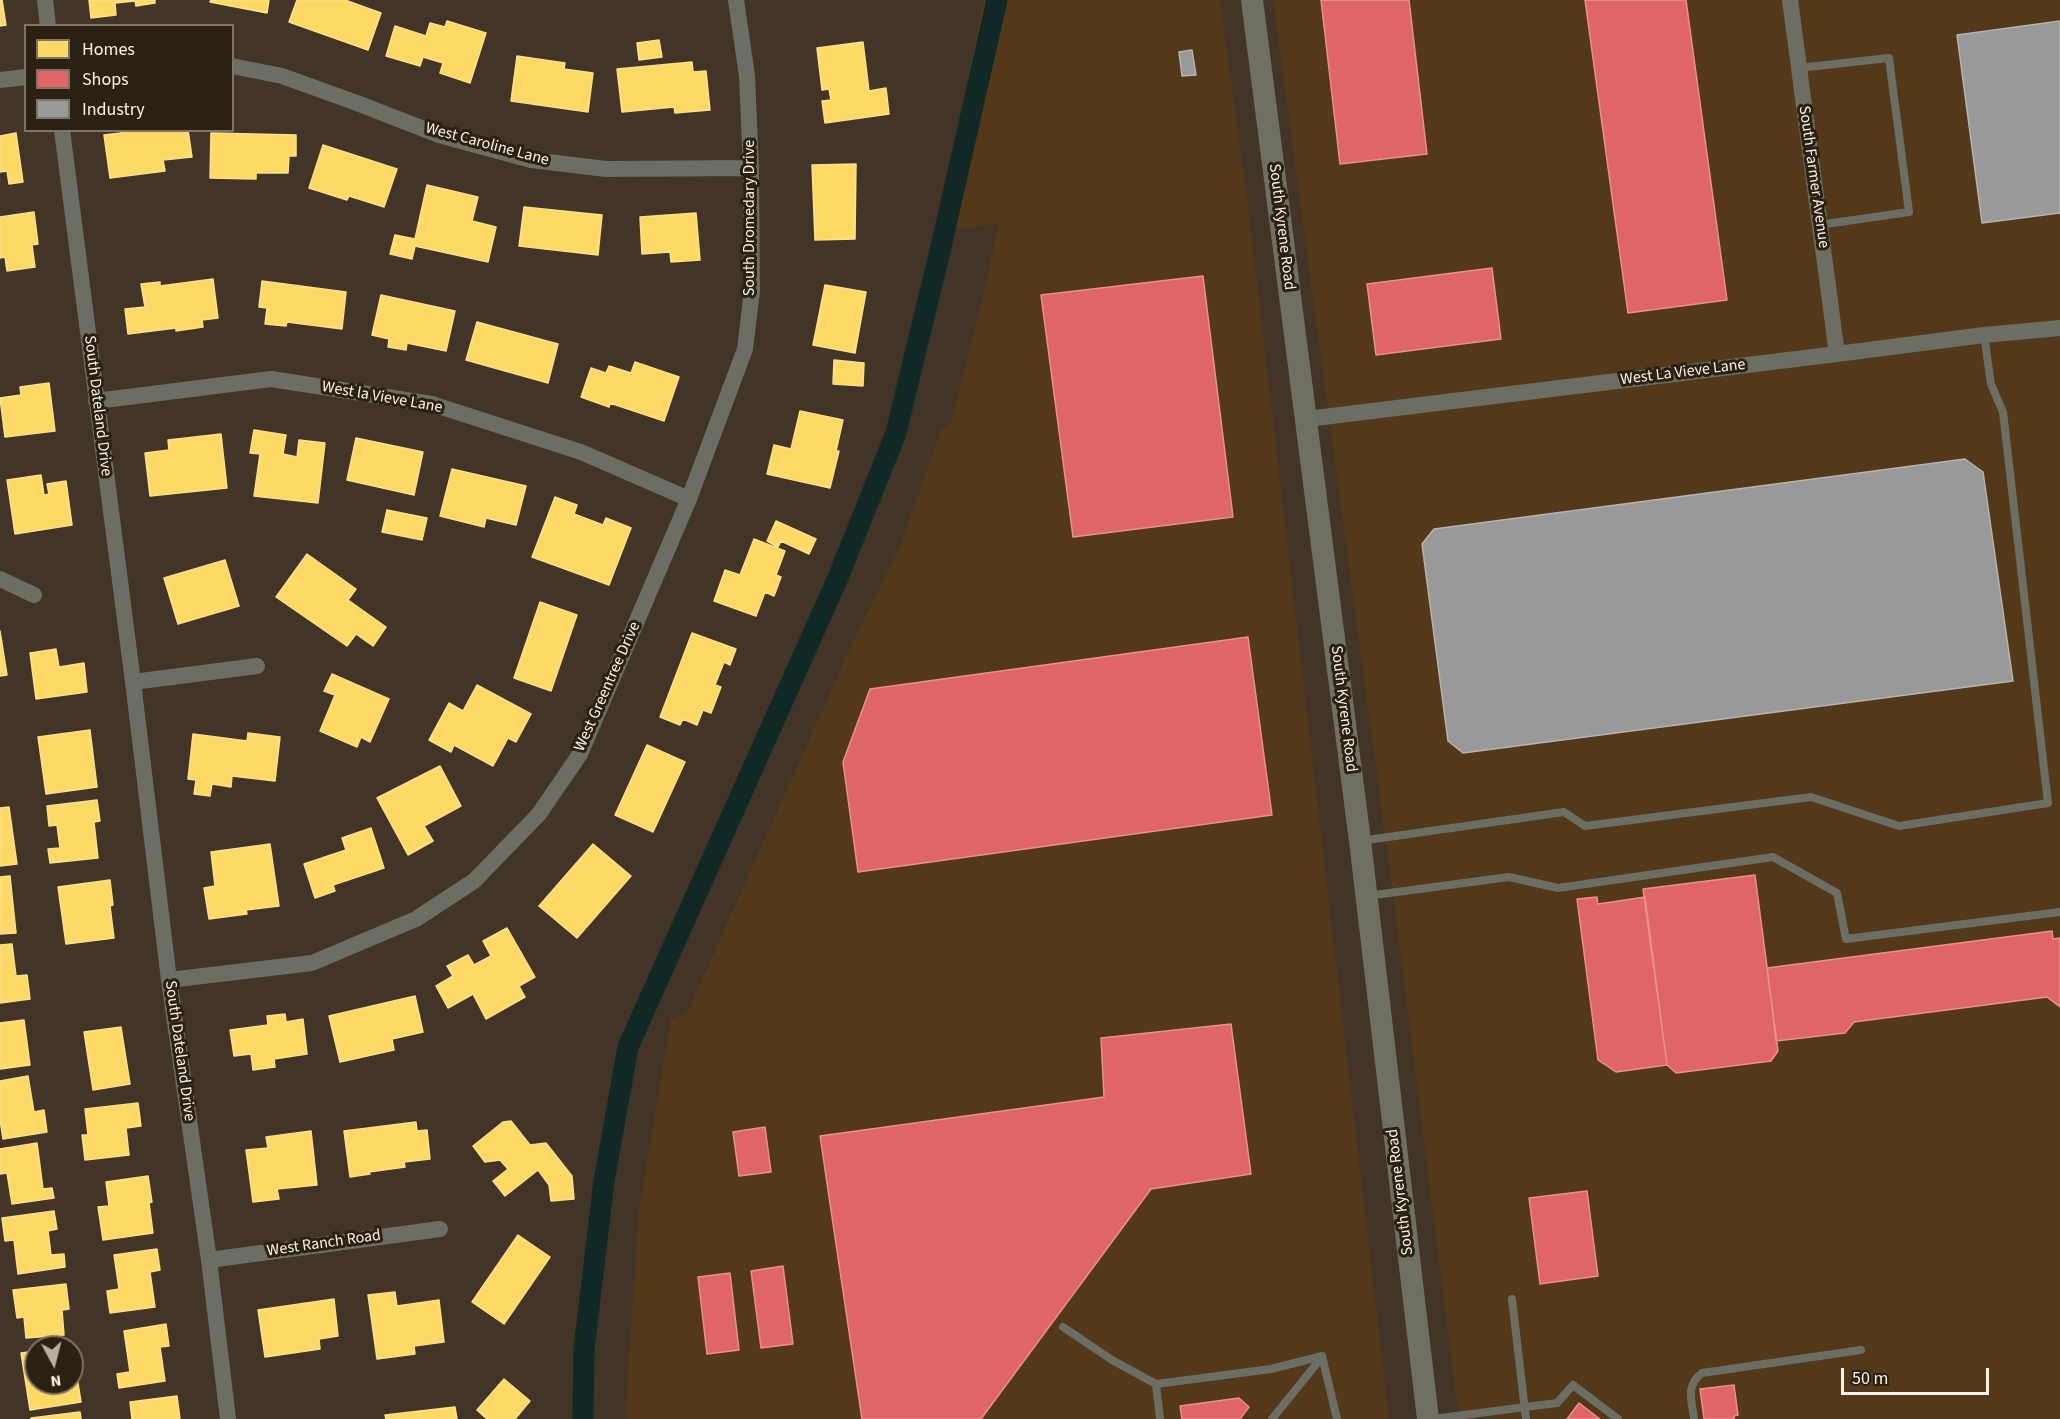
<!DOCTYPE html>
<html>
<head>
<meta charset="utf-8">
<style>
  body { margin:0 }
  #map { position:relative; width:2060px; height:1419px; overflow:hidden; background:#423426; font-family:"Source Sans 3",sans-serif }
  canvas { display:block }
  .legend { position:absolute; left:24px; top:24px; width:210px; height:108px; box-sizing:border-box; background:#2a2014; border:2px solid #7e7467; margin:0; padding:8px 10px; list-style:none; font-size:18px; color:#fdf1e4 }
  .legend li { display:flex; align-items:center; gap:12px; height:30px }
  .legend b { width:30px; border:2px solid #7e7467 }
  .north { position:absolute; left:24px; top:1335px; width:60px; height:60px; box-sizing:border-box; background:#2a2014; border:2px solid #7e7467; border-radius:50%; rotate:173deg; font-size:16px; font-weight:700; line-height:24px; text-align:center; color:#fdf1e4 }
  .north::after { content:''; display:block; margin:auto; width:21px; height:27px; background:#bcafa2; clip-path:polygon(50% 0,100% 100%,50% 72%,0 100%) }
  .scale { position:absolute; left:1841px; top:1368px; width:148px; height:27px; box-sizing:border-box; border:3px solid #fdf1e4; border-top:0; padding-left:8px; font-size:18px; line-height:21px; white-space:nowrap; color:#fdf1e4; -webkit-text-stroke:4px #2a2014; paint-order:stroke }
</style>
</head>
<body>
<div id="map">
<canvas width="2060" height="1419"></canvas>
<ul class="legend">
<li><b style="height:16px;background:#ffd966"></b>Homes</li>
<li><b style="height:16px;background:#e06666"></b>Shops</li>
<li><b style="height:16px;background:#999"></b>Industry</li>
</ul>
<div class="north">N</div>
<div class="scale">50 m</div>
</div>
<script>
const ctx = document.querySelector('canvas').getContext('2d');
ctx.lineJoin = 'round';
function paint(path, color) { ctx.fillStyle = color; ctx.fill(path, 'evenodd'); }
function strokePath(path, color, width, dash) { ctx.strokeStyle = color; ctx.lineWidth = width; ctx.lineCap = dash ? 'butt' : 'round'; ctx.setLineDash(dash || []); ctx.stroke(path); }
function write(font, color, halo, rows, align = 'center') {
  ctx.font = font + ' "Source Sans 3",sans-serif'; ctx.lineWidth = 6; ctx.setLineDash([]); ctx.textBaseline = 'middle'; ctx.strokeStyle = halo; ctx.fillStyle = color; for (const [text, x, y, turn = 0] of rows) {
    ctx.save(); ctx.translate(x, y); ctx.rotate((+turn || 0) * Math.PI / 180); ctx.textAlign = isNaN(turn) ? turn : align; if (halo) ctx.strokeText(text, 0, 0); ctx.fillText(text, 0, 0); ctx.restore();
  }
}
paint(new Path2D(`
  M 984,0 L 1220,0 L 1247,197 L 1389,1419 L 625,1419 L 639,1210 L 671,1019 L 687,1013 L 855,637 L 902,542 L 941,429 L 950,425 L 982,301 L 999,223 L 935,233 Z
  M 1273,0 L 2060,0 L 2060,1419 L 1459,1419 L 1390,872 Z`), '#53381a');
const homes = new Path2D(`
  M 0,0 L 2,0 L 6,25 L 0,26 Z
  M 89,0 L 155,0 L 155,3 L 136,6 L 135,1 L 115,3 L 116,15 L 91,18 Z
  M 211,0 L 269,0 L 267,13 L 210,2 Z
  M 297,0 L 345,0 L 381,13 L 368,50 L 289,22 Z
  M 447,21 L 486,33 L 470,83 L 440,73 L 443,63 L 423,57 L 420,66 L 386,56 L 395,26 L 426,36 L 430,23 L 445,27 Z
  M 659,40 L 662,57 L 639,60 L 637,43 Z
  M 863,42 L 869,91 L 886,88 L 889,114 L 825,123 L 822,101 L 831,100 L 829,89 L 822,90 L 817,48 Z
  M 517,56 L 565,63 L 564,69 L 593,73 L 588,112 L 511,101 Z
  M 692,62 L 693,72 L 706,71 L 710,110 L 675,113 L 674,107 L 622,112 L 617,69 Z
  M 120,130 L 188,130 L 192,157 L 163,160 L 165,171 L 110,178 L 104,135 L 121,133 Z
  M 16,133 L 23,182 L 9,184 L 7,171 L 0,172 L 0,136 Z
  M 211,133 L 296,135 L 296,156 L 289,156 L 288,173 L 256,173 L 256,179 L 210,178 Z
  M 323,145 L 397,169 L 384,207 L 349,196 L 347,200 L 309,188 Z
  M 856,164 L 855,239 L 815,240 L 812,165 Z
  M 427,185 L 478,197 L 472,221 L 496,227 L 488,262 L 415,246 L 412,259 L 390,254 L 395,235 L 415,239 Z
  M 524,207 L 602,215 L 598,255 L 519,246 Z
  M 34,212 L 38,244 L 32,245 L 35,267 L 7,271 L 5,257 L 0,258 L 0,217 Z
  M 696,213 L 700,260 L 671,262 L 670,252 L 642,254 L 640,217 Z
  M 213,279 L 218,318 L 202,320 L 203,327 L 176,331 L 176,328 L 128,334 L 125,309 L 145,307 L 141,284 L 160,282 L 160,286 Z
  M 262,281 L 346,292 L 342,329 L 287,322 L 286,326 L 265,324 L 267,308 L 259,307 Z
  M 825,285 L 866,292 L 855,353 L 813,345 Z
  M 381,295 L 455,311 L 446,351 L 407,343 L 406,350 L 388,347 L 389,339 L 372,335 Z
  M 477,322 L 558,344 L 548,383 L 466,360 Z
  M 834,360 L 864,363 L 863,386 L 833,384 Z
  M 635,362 L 679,377 L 664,421 L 610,403 L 609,407 L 581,397 L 591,368 L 606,373 L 609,366 L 631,373 Z
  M 49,383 L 55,431 L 5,437 L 0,398 L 21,395 L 20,387 Z
  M 800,411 L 843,420 L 836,451 L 839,451 L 830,488 L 767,474 L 774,445 L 791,449 Z
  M 254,430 L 286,435 L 283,454 L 297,457 L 299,440 L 325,443 L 318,503 L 254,496 L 260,454 L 250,453 Z
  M 221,434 L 227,488 L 150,496 L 145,453 L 169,450 L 168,440 Z
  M 356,438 L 423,452 L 414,495 L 347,480 Z
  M 452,469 L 526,486 L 516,525 L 486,518 L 484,527 L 440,516 Z
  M 41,475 L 44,495 L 49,494 L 47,484 L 66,481 L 72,525 L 15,534 L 7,480 Z
  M 555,497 L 577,505 L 574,514 L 603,525 L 606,518 L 631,528 L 609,585 L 532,557 Z
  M 387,510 L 427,518 L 422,540 L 382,532 Z
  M 776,521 L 816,539 L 809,554 L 781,541 L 778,547 L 767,541 Z
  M 754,539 L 785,551 L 776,575 L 781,577 L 774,596 L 765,592 L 756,616 L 714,601 L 725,570 L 740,575 Z
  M 307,554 L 356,589 L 348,600 L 386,627 L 373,646 L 356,634 L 347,646 L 276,597 Z
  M 225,560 L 239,606 L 178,624 L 164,578 Z
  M 540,602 L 577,615 L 551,691 L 514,678 Z
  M 0,631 L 7,675 L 0,676 Z
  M 692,633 L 736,649 L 730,665 L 724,662 L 715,685 L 721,687 L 711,713 L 703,710 L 697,725 L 683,719 L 680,725 L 660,717 Z
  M 56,649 L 59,667 L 84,663 L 87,692 L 36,699 L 30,653 Z
  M 332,674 L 389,699 L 370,742 L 361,737 L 357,747 L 320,731 L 335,695 L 324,691 Z
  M 477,685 L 531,714 L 516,742 L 508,738 L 493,766 L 454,745 L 451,752 L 429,740 L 449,703 L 463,711 Z
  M 90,730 L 97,787 L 46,794 L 38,737 Z
  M 248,733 L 280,737 L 275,781 L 232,776 L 231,787 L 212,784 L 210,796 L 194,794 L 196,780 L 188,779 L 193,734 L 247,741 Z
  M 647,745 L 685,762 L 653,832 L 615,815 Z
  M 440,766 L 461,806 L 424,826 L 433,841 L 408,855 L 377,798 Z
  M 97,800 L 100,821 L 94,822 L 98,858 L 50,863 L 48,849 L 60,848 L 57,825 L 49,826 L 47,806 Z
  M 9,807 L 17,864 L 0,866 L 0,808 Z
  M 371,828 L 384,868 L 333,885 L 335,891 L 315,898 L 304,864 L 346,850 L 342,838 Z
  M 270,844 L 279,906 L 246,910 L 247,914 L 209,919 L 204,888 L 215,886 L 211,852 Z
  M 593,844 L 631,876 L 577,938 L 539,906 Z
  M 10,876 L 16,933 L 0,934 L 0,877 Z
  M 110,880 L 113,905 L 110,906 L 114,938 L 66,944 L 58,887 Z
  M 507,928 L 535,977 L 519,986 L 525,997 L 486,1019 L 473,994 L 448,1008 L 436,986 L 453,976 L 447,966 L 468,955 L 474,965 L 491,956 L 483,941 Z
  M 12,944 L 16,976 L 27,975 L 30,999 L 0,1003 L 0,945 Z
  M 415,996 L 423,1032 L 392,1039 L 394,1050 L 340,1062 L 329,1016 Z
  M 285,1014 L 286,1022 L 303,1019 L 307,1054 L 274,1059 L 275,1067 L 253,1070 L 251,1054 L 234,1056 L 230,1030 L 268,1025 L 267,1016 Z
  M 24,1020 L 30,1065 L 0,1069 L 0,1023 Z
  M 121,1027 L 130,1084 L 93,1090 L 84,1032 Z
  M 28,1076 L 34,1112 L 44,1110 L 47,1132 L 3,1139 L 0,1120 L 0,1081 Z
  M 138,1103 L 141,1126 L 126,1128 L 129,1155 L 85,1160 L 82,1135 L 88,1135 L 85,1109 Z
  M 511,1121 L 530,1145 L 546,1143 L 572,1176 L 574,1199 L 551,1201 L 549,1185 L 538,1170 L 505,1196 L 493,1181 L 508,1169 L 500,1160 L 485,1162 L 473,1146 L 503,1122 Z
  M 416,1122 L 417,1131 L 427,1130 L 430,1159 L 404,1162 L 405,1167 L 369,1172 L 370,1174 L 350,1177 L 344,1131 Z
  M 311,1131 L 317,1185 L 277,1189 L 279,1199 L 253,1202 L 246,1150 L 268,1148 L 266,1137 Z
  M 37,1143 L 43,1189 L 52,1188 L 54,1198 L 12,1204 L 7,1173 L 0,1174 L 0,1149 Z
  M 148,1176 L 152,1202 L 149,1203 L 153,1233 L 103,1240 L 98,1207 L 109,1206 L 106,1182 Z
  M 54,1211 L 57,1229 L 48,1231 L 51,1255 L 64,1254 L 65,1267 L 18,1274 L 14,1240 L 5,1241 L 2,1218 Z
  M 518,1235 L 550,1257 L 504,1324 L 472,1302 Z
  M 157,1249 L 160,1270 L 150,1272 L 155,1307 L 110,1313 L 107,1291 L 119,1289 L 114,1255 Z
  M 66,1284 L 69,1309 L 62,1310 L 64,1335 L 26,1338 L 24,1317 L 17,1318 L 13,1290 Z
  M 395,1292 L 397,1306 L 439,1300 L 444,1342 L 414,1346 L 415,1354 L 377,1359 L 368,1295 Z
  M 334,1299 L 338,1336 L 319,1339 L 320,1349 L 265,1357 L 258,1310 Z
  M 166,1324 L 169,1346 L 160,1347 L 165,1381 L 119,1388 L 117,1374 L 130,1372 L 124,1331 Z
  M 72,1345 L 81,1402 L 30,1410 L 21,1353 L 36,1351 L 36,1383 L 72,1383 L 72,1347 L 60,1347 Z
  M 504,1379 L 530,1401 L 515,1419 L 487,1419 L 477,1410 Z
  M 177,1396 L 180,1419 L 132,1419 L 130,1402 Z
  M 455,1407 L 457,1419 L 386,1419 L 385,1415 Z
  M 80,1412 L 81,1419 L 32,1419 L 31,1418 Z`);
paint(homes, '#ffd966');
strokePath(homes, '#fee08c', 1.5);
const shops = new Path2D(`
  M 1321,0 L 1409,0 L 1427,154 L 1340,164 Z
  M 1585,0 L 1686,0 L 1727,300 L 1628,313 Z
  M 1492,268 L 1501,339 L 1376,355 L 1367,284 Z
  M 1203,276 L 1233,517 L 1073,537 L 1041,295 Z
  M 1248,637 L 1272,815 L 858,872 L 843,762 L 870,689 Z
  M 1755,875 L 1778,1051 L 1771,1061 L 1676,1073 L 1667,1065 L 1643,889 Z
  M 1597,897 L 1598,904 L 1645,897 L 1667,1065 L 1616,1072 L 1598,1060 L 1577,899 Z
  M 2052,931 L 2053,939 L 2060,938 L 2060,1007 L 2047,997 L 1854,1022 L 1845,1033 L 1776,1041 L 1767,968 Z
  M 1231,1024 L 1251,1174 L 1151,1189 L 981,1419 L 862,1419 L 820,1136 L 1104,1097 L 1101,1038 Z
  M 765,1127 L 771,1172 L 739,1176 L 733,1132 Z
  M 1587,1191 L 1598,1276 L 1540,1284 L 1529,1198 Z
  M 783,1266 L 793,1344 L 761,1348 L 751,1271 Z
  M 730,1273 L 739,1350 L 707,1354 L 698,1277 Z
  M 1734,1385 L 1738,1415 L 1734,1416 L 1734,1419 L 1704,1419 L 1700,1389 Z
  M 1239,1398 L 1249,1407 L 1240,1419 L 1182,1419 L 1180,1406 Z
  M 1579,1403 L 1600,1419 L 1567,1419 Z`);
paint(shops, '#e06666');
strokePath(shops, '#e9908c', 1.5);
const industry = new Path2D(`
  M 2060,21 L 2060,213 L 1982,223 L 1957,35 Z
  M 1192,50 L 1196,75 L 1182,76 L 1179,52 Z
  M 1965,459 L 1983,472 L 2013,681 L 1463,753 L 1448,741 L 1422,544 L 1434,529 Z`);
paint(industry, '#999');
strokePath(industry, '#b7b3b0', 1.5);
strokePath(new Path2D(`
  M 583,1419 L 584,1349 L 604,1181 L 628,1047 L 837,580 L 896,433 L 940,251 L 997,0`), '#112926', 21);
strokePath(new Path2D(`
  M 1799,68 L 1889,58 L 1909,212 L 1819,225
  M 1360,841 L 1564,812 L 1585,826 L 1811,797 L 1899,826 L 2048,803 L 2003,412 L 1991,384 L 1984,335
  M 1367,896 L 1509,877 L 1558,888 L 1773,857 L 1837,893 L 1846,939 L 2060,912
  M 1512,1299 L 1526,1419
  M 1063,1327 L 1112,1360 L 1156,1384
  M 1322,1356 L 1337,1419
  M 1160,1419 L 1156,1384 L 1271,1369 L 1322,1356
  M 1272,1419 L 1322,1357
  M 1433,1419 L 1557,1403 L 1573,1385 L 1618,1419
  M 1694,1419 C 1692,1400 1685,1386 1702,1373 L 1861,1350`), '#6c6e64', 8);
strokePath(new Path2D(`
  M 45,0 L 48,26
  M 1790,0 L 1837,354
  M 232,66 L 282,76 L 357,103 L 439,135 L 531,160 L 606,169 L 751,168
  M 0,80 L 26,77
  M 62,130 L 133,682 L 169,980 L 209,1260 L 228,1419
  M 96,401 L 271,379 L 432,404 L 581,452 L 689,499
  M 1307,419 L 1837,354 L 1984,335 L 2060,328
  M 0,579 L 34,595
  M 133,682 L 257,666
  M 169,980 L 312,963 L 416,919 L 474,881 L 539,814 L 580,754 L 689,499 L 745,349 L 752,291 L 751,168 L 747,76 L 736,0
  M 209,1260 L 440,1229`), '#6c6e64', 16);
strokePath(new Path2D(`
  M 1252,0 L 1360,841 L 1428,1419`), '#6f6f63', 22);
write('16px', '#fdf1e4', '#2a2014', [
  ["West Caroline Lane",487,145,15],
  ["South Farmer Avenue",1813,177,82],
  ["South Dromedary Drive",750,218,-90],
  ["South Kyrene Road",1281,227,83],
  ["West La Vieve Lane",1683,373,-7],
  ["West la Vieve Lane",382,398,10],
  ["South Dateland Drive",97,406,83],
  ["West Greentree Drive",608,687,-66],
  ["South Kyrene Road",1343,709,83],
  ["South Dateland Drive",179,1051,82],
  ["South Kyrene Road",1401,1192,-97],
  ["West Ranch Road",324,1244,-8]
]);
</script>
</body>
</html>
